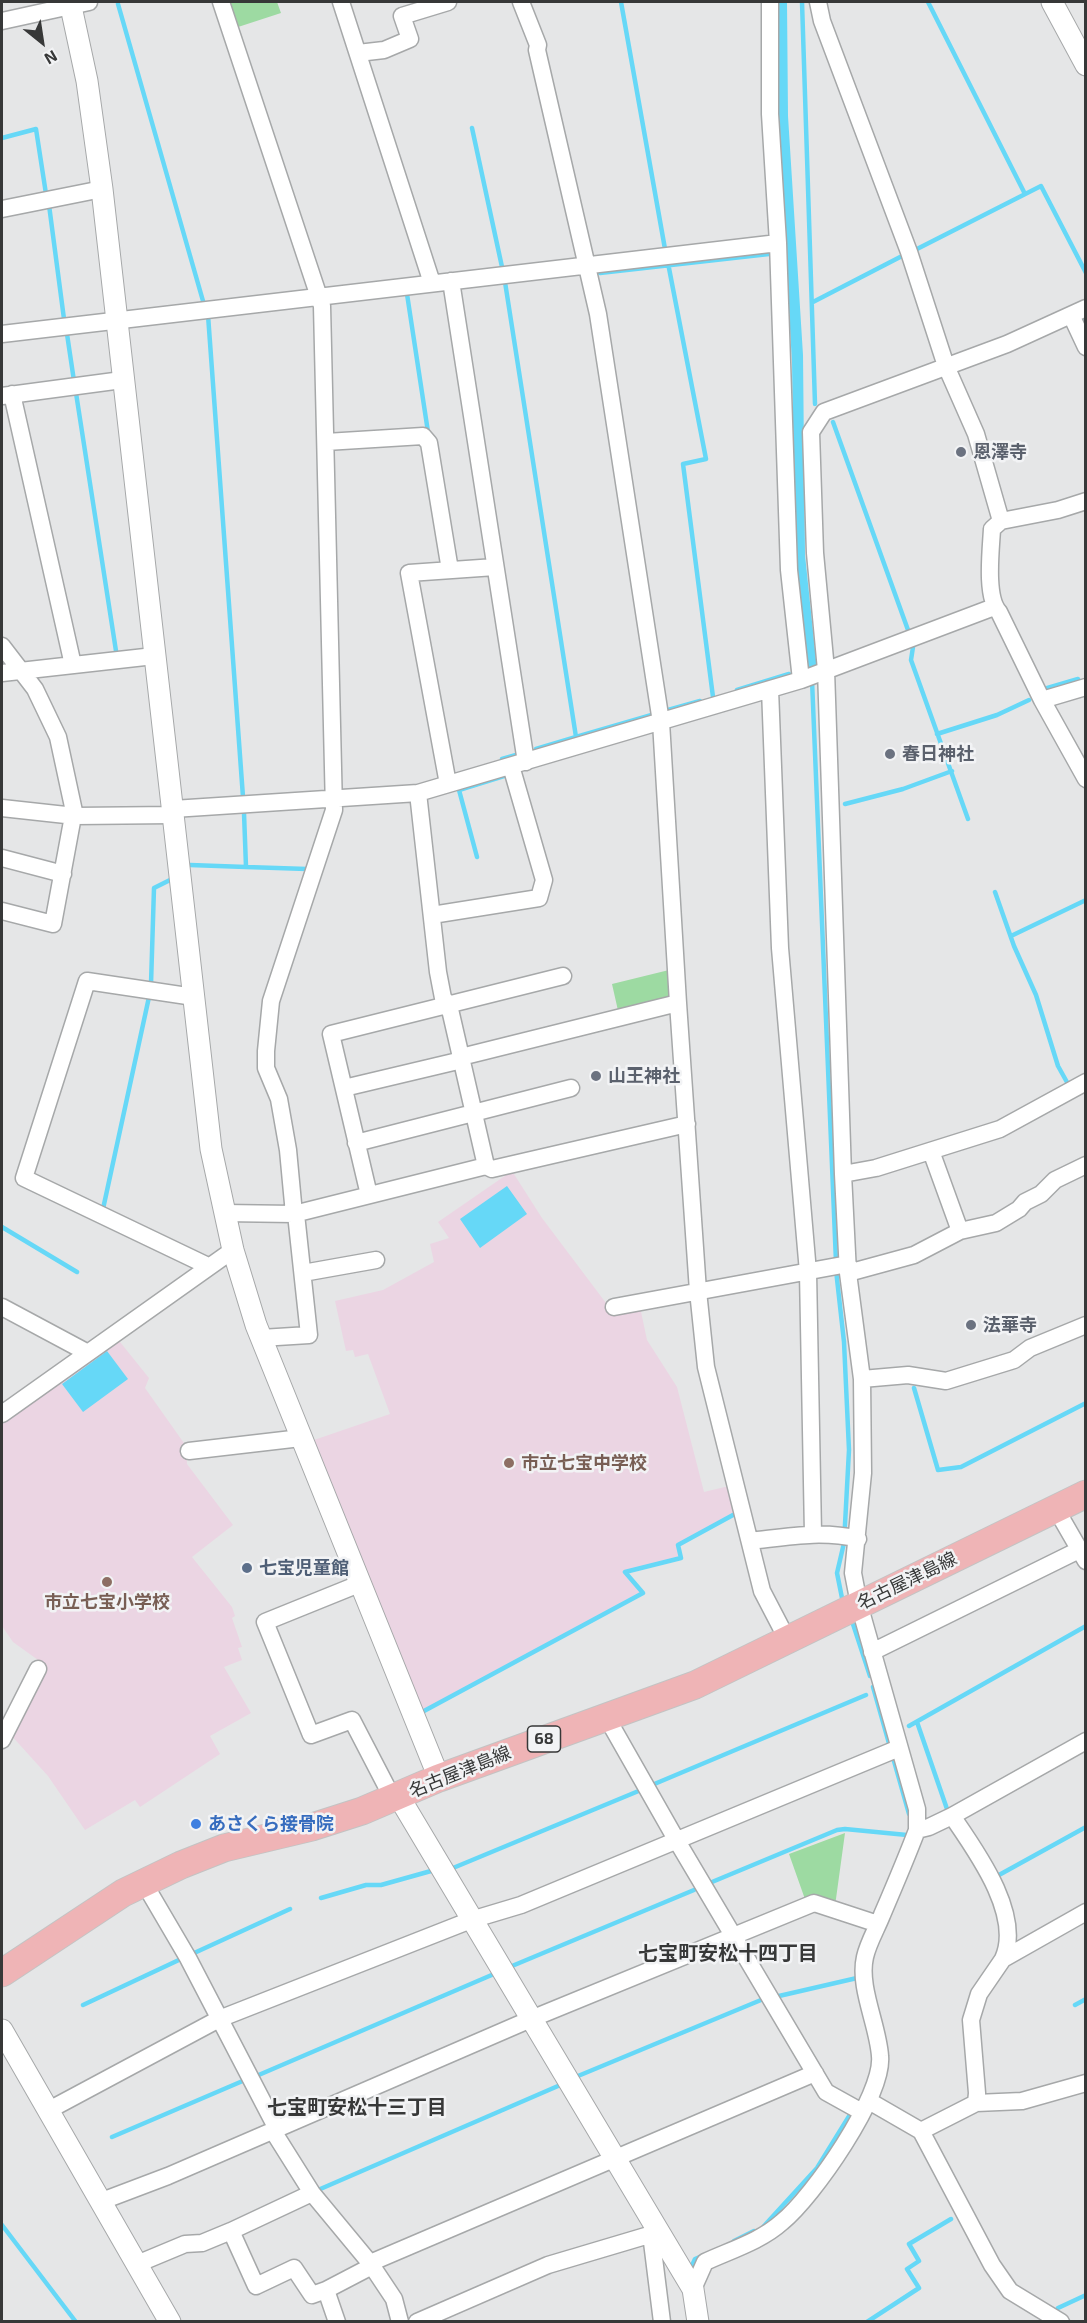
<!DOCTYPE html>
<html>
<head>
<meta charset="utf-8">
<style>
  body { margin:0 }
  #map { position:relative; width:1087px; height:2323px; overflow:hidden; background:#e5e6e7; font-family:"Exo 2",sans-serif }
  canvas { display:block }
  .frame { position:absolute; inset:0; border:3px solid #373838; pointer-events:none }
  .north { position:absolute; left:12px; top:12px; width:60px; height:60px; -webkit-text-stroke:4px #f2f3f5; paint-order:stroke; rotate:150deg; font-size:16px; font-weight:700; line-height:24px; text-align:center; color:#373838 }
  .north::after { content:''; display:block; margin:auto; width:21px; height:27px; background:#373838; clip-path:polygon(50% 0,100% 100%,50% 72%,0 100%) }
</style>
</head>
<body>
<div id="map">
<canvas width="1087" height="2323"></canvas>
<div class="frame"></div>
<div class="north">N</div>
</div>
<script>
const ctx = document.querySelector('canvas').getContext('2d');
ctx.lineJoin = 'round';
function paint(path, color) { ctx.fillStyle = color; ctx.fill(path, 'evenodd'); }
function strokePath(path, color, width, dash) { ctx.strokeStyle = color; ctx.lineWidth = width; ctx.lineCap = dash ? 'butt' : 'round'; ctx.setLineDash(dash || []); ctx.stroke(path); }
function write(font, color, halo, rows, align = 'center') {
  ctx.font = font + ' "Exo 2","Noto Sans JP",sans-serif'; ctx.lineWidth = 5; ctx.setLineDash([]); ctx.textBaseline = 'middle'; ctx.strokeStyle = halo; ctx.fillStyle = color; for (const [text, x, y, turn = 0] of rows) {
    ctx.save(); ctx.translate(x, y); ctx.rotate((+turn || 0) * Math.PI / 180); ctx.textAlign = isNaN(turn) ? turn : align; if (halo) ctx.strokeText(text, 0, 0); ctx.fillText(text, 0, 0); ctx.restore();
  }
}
paint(new Path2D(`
  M 512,1171 L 542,1218 L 615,1315 L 640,1307 L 647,1340 L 677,1387 L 704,1492 L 729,1486 L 736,1512 L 677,1544 L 681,1557 L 624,1571 L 640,1593 L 422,1711 L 311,1441 L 390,1414 L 368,1354 L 355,1357 L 353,1350 L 346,1351 L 335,1301 L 383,1290 L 434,1262 L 430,1244 L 449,1238 L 438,1222 Z
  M 116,1337 L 149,1378 L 145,1388 L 186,1446 L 187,1464 L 233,1525 L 192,1557 L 232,1607 L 235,1616 L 232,1618 L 242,1647 L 238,1648 L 242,1660 L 224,1667 L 251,1713 L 210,1736 L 220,1754 L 140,1807 L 135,1800 L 85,1830 L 48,1776 L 10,1734 L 45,1665 L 13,1642 L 2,1626 L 2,1420 Z`), '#ebd5e3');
paint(new Path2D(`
  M 226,2 L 277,2 L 281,13 L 235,28 Z
  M 669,970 L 671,1001 L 619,1015 L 612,984 Z
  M 845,1833 L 835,1906 L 806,1902 L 789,1854 Z`), '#9ddaa2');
paint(new Path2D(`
  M 776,2 L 787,2 L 788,116 L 803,355 L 805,555 L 817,669 L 807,672 L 795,554 L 792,362 L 777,112 Z
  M 507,1186 L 527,1214 L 480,1248 L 460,1219 Z
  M 107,1351 L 128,1379 L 83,1412 L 62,1384 Z`), '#66d8f7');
strokePath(new Path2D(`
  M 621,2 L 665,249
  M 802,2 L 815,404
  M 928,2 L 1025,194
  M 118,4 L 203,301
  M 472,128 L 502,267
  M 2,138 L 36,129 L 46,194
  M 49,205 L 64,319
  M 917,249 L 1041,186 L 1086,273
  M 668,263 L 706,459 L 683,464 L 713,697
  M 600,273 L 769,254
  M 505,282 L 576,737 L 536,749
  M 407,294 L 428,432
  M 813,302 L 904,255
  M 208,315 L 243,797
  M 1083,319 L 1086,318
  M 67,334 L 74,381
  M 76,393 L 116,651
  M 833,422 L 908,630
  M 913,647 L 911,660 L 968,819
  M 812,680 L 836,1262
  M 1044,689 L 1078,679 L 1079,682
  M 737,690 L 789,674
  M 668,710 L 700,701
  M 937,734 L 997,715 L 1029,700
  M 576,737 L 655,714
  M 502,759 L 516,755
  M 845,804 L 903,789 L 952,771
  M 477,857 L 459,790 L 504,776
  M 190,865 L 246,867 L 244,813
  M 246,867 L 307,869
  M 995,892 L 1014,946 L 1036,995 L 1058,1066 L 1068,1084
  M 1011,936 L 1086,900
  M 151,984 L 154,888 L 172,879
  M 103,1209 L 149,997
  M 2,1227 L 77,1272
  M 836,1270 L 844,1342 L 849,1450 L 844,1543 L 837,1573 L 842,1598
  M 914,1388 L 938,1470 L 961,1467 L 1086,1403
  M 853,1624 L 870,1676
  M 873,1687 L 909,1814
  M 424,1711 L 643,1593 L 625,1572 L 681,1558 L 678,1545 L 733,1515
  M 917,1722 L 947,1809
  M 909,1726 L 1086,1626
  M 652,1785 L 866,1695
  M 453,1868 L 641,1790
  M 999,1875 L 1086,1827
  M 712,1882 L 837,1830 L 845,1829 L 907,1835
  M 321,1898 L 366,1885 L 381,1885 L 431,1871
  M 192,1954 L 290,1909
  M 512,1966 L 694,1890
  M 779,1996 L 857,1978
  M 83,2005 L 181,1959
  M 1075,2005 L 1086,1999
  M 578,2076 L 761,2000
  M 254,2077 L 494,1974
  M 112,2137 L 245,2080
  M 320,2193 L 318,2190 L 558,2086
  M 2,2225 L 76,2322
  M 764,2226 L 817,2168 L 851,2113
  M 734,2241 L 754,2231
  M 689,2272 L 695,2259 L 702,2256
  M 1058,2308 L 1086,2295
  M 867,2322 L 919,2288 L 907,2269 L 919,2261 L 909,2244 L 951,2219`), '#66d8f7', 4.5);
const minor = new Path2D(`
  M 221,2 L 322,306 L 334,810 L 271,1001 L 266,1051 L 266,1068 L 279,1099 L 288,1150 L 294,1214
  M 341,2 L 432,283
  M 521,2 L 538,45 L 537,50 L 598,314 L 661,722 L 678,1003 L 698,1291 L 706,1367 L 762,1591 L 787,1639
  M 770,2 L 770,114 L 778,243 L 789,570 L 801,680
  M 818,2 L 822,21 L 909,252 L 946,366 L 976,434 L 1001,521
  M 2,21 L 89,2
  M 358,53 L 384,50 L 410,39 L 402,16 L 448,2
  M 2,209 L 102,189
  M 451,281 L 526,762
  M 1071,315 L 1086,347
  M 2,334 L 778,243
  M 12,394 L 73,665
  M 2,396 L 122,380
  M 326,442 L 423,436 L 429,443 L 450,570
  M 1086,501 L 1058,510 L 1001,521 L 992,529 C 991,549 985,597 999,612 L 1042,700 L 1086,779
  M 2,646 L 35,689 L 58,737 L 75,816
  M 2,673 L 154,656
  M 770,689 L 780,948 L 808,1272 L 813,1534
  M 1042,700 L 1086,687
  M 448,784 L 409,573 L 495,567
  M 418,793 L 438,972 L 443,998 L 449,1005 L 486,1166
  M 2,808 L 75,816 L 173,815
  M 173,809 L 418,793 L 801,680 L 994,607
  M 2,858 L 63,874
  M 2,911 L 53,924 L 73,816
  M 432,915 L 539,898 L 544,880 L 511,766
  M 194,997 L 87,981 L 24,1178 L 208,1266
  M 461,1057 L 678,1003
  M 344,1088 L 462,1060
  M 356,1143 L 571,1088
  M 931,1151 L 960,1231
  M 843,1174 L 876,1168 L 1000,1129 L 1086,1082
  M 369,1195 L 331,1034 L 563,976
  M 224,1213 L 294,1214 L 486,1166 L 492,1169 L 687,1124
  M 303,1273 L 376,1260
  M 848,1273 L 914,1255 L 960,1231 L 996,1223 L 1019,1209 L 1025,1202 L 1041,1194 L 1055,1180 L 1086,1165
  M 2,1307 L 88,1353
  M 614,1307 L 848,1264
  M 261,1338 L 309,1335 L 296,1214
  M 862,1379 L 908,1375 L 946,1381 L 1014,1360 L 1030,1348 L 1086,1325
  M 2,1414 L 233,1250
  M 189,1451 L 301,1438
  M 1056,1509 L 1086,1561
  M 750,1541 C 787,1537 821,1530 858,1539
  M 359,1584 L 265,1622 L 311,1735 L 352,1720 L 393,1799
  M 872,1652 L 1079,1550
  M 607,1718 L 677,1841 L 826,2092 L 862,2112
  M 2,1740 L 38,1669
  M 952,1816 C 976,1851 1023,1915 1003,1959
  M 917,1830 L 929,1827 L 952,1816 L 1086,1741
  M 144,1883 L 188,1958 L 277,2129
  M 869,2101 L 921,2131 L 992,2265 L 1010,2291 L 1061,2322
  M 976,2103 L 1022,2101 L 1086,2083
  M 49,2110 L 219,2019 L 471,1920 L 521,1905 L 899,1748
  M 273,2131 L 312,2193 L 370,2263 L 394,2299 L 400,2322
  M 921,2131 L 976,2103 L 977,2093 L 971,2020 L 979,1994 L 1003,1959 L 1086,1912
  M 102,2201 L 168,2176 L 531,2019 L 814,1903 L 878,1924
  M 231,2231 L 256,2286 L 294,2268 L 312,2295 L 326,2290 L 337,2322
  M 651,2234 L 662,2322
  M 370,2263 L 815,2073
  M 137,2264 L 185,2244 L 202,2243 L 231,2231 L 312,2193
  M 693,2289 L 705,2262 C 731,2250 761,2241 782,2222 C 813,2197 884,2095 880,2056 C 878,2025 858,1987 865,1957 C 868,1943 877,1928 882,1915 C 894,1887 906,1859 917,1830 L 917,1809 L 859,1604 L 853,1573 L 863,1473 L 862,1379 L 848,1273 L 843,1174 L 826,670 L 815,553 L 811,432 L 824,412 L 1007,344 L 1086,308
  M 326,2290 L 372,2266
  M 417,2322 L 548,2265 L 659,2232`);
const tertiary = new Path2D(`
  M 70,2 L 87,81 L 102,189 L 211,1149 L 233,1250 L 256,1325 L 439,1778
  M 1052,2 L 1086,65
  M 399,1797 L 684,2274 L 693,2289 L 698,2322
  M 2,2030 L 170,2322`);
const primary = new Path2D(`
  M 2,1973 L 123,1893 L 181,1865 L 224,1848 L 312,1827 L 362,1811 L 439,1778 L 695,1685 L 1086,1494`);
strokePath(minor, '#a6a8a9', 19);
strokePath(tertiary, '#a6a8a9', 23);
strokePath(primary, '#c3c3c3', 29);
strokePath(minor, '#fff', 16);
strokePath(tertiary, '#fff', 21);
strokePath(primary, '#efb4b6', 27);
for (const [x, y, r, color] of [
  [961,452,6,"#6b7280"],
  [890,754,6,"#6b7280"],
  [596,1076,6,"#6b7280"],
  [971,1325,6,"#6b7280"],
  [509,1463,6,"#8d6e63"],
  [247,1568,6,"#5c6f8a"],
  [107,1582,6,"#8d6e63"],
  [196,1824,6,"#3f7fe0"]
]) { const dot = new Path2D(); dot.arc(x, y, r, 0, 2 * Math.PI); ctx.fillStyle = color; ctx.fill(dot); strokePath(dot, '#f2f3f5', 2); }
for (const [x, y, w] of [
  [544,1739,33]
]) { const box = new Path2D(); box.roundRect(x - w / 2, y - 13, w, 26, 4.5); ctx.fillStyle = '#f2f3f5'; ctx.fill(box); strokePath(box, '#373838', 1.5); }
write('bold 16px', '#373838', null, [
  ["68",544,1739]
]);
write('bold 18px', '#5b616d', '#f2f3f5', [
  ["恩澤寺",973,452],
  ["春日神社",902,754],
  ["山王神社",608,1076],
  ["法華寺",983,1325]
], 'left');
write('bold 18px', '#785e54', '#f2f3f5', [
  ["市立七宝中学校",521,1463],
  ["市立七宝小学校",107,1602,"center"]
], 'left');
write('bold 18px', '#4e5e75', '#f2f3f5', [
  ["七宝児童館",259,1568]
], 'left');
write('18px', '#373838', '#f2f3f5', [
  ["名古屋津島線",907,1581,-26],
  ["名古屋津島線",460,1772,-22]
]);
write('bold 18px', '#366cbe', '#f2f3f5', [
  ["あさくら接骨院",208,1824]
], 'left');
write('bold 20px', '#373838', '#f2f3f5', [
  ["七宝町安松十四丁目",728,1953],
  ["七宝町安松十三丁目",357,2107]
]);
</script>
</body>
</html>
